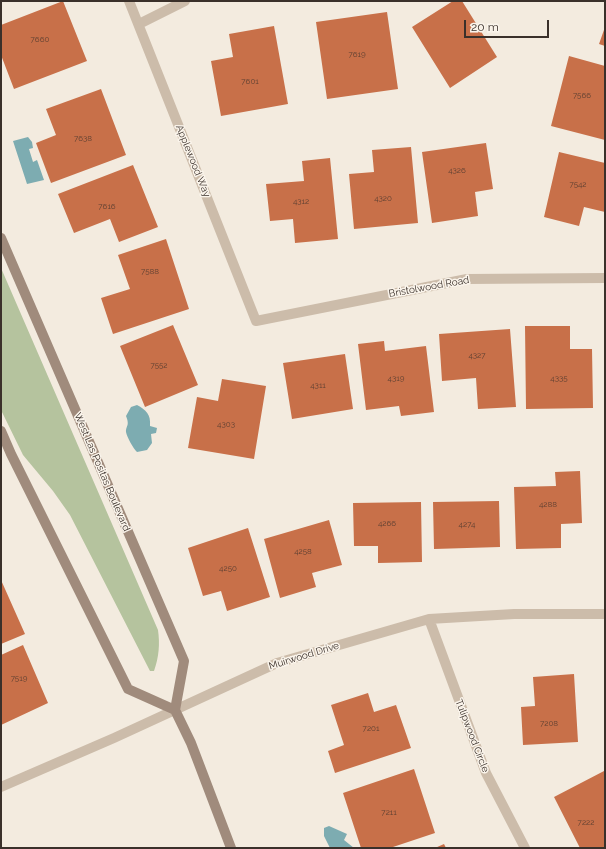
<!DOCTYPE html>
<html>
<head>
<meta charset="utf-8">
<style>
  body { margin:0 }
  #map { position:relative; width:606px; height:849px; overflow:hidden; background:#f3ebdf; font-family:Raleway,sans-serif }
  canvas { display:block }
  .frame { position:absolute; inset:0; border:2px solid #3a302a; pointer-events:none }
  .scale { position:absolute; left:464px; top:20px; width:85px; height:18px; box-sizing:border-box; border:2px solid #3a302a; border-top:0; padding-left:5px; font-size:12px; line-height:14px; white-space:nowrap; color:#3a302a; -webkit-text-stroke:3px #fbf5ec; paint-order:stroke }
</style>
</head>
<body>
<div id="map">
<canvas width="606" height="849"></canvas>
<div class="frame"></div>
<div class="scale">20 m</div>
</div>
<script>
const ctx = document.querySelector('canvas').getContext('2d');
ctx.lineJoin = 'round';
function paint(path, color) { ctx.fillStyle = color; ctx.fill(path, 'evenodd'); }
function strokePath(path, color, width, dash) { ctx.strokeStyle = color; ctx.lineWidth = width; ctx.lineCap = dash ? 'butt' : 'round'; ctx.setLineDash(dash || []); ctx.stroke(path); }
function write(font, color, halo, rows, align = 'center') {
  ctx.font = font + ' Raleway,sans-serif'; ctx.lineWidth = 3; ctx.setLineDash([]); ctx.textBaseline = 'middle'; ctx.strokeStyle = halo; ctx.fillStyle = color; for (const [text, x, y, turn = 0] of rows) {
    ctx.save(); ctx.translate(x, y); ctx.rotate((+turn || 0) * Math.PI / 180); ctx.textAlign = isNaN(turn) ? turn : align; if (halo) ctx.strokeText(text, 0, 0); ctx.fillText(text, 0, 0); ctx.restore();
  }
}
paint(new Path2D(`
  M 1,268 L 158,630 C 160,644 159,657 154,671 L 150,671 L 70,515 L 53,491 L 23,455 L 1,410 Z`), '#b5c39e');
paint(new Path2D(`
  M 28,137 L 32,142 L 33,148 L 29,149 L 33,162 L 37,160 L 44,180 L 27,184 L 13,141 Z
  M 137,405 C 146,410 151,414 150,426 L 157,428 L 156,433 L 151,434 L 152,443 L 147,450 L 137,452 C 133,448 127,437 126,432 C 126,425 130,426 126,416 L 131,407 Z
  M 329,826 L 347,834 L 344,840 L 354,848 L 330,848 L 324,836 L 324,828 Z`), '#7dacb1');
paint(new Path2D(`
  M 63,1 L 87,61 L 14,89 L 1,55 L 1,25 Z
  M 453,1 L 462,1 L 497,57 L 450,88 L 412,27 Z
  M 387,12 L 398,89 L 327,99 L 316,22 Z
  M 274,26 L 288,104 L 221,116 L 211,61 L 233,57 L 229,34 Z
  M 605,27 L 605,46 L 599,44 Z
  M 569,56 L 605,66 L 605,140 L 551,126 Z
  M 101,89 L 126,155 L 51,183 L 36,143 L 56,135 L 46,109 Z
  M 486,143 L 493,189 L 475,192 L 478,216 L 432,223 L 422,152 Z
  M 411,147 L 418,223 L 354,229 L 349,174 L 374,172 L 372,150 Z
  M 559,152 L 605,163 L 605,212 L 584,207 L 579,226 L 544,217 Z
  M 330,158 L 338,239 L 295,243 L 293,219 L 270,221 L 266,184 L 304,181 L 302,161 Z
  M 133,165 L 158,227 L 119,242 L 110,219 L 74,233 L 58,194 Z
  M 166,239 L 189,309 L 113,334 L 101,298 L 130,289 L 118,255 Z
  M 173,325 L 198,385 L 145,407 L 120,346 Z
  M 525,326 L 570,326 L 570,349 L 592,349 L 593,408 L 526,409 Z
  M 510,329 L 516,407 L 478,409 L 476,378 L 442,381 L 439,334 Z
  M 384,341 L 385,351 L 426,346 L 434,412 L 401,416 L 399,406 L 366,410 L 358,344 Z
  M 345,354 L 353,409 L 292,419 L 283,363 Z
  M 222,379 L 266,386 L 254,459 L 188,448 L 197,397 L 218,401 Z
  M 580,471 L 582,523 L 561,524 L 561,548 L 516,549 L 514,487 L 556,486 L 555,472 Z
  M 499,501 L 500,547 L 434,549 L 433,502 Z
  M 421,502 L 422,562 L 378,563 L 378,546 L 354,546 L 353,503 Z
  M 329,520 L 342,565 L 312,573 L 316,587 L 280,598 L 264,539 Z
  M 248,528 L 270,597 L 227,611 L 221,591 L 203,596 L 188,548 Z
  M 1,580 L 25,634 L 1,644 Z
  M 23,645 L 48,703 L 1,725 L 1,655 Z
  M 574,674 L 578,742 L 523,745 L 521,707 L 535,706 L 533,677 Z
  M 368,693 L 374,712 L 396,705 L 411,748 L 335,773 L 328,751 L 344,745 L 331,705 Z
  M 414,769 L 435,833 L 390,848 L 361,848 L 343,793 Z
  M 604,771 L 605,848 L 580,848 L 554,797 Z
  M 444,844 L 446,848 L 435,848 Z`), '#c87049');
strokePath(new Path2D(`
  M 129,1 L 256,321 L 467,279 L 605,278
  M 139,24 L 185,1
  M 429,619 L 486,773 L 525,848
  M 1,787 L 114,738 L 277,663 L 429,619 L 514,614 L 605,614`), '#ccbcaa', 10);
strokePath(new Path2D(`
  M 1,238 L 184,661 L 175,710 L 191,743 L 231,848
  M 1,431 L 11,454 L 128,689 L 175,710`), '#a08b7c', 10);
write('8px', '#5e4032', null, [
  ["7660",40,40],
  ["7619",357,55],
  ["7601",250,82],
  ["7566",582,96],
  ["7638",83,139],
  ["4326",457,171],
  ["7542",578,185],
  ["4320",383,199],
  ["4312",301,202],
  ["7616",107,207],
  ["7588",150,272],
  ["4327",477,356],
  ["7552",159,366],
  ["4319",396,379],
  ["4335",559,379],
  ["4311",318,386],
  ["4303",226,425],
  ["4288",548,505],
  ["4266",387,524],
  ["4274",467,525],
  ["4258",303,552],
  ["4250",228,569],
  ["7519",19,679],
  ["7208",549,724],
  ["7201",371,729],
  ["7211",389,813],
  ["7222",586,823]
]);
write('10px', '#3a302a', '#fbf5ec', [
  ["Applewood Way",193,161,68],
  ["Bristolwood Road",429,287,-10],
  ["West Las Positas Boulevard",102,472,67],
  ["Muirwood Drive",304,656,-17],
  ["Tulipwood Circle",472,736,69]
]);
</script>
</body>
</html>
